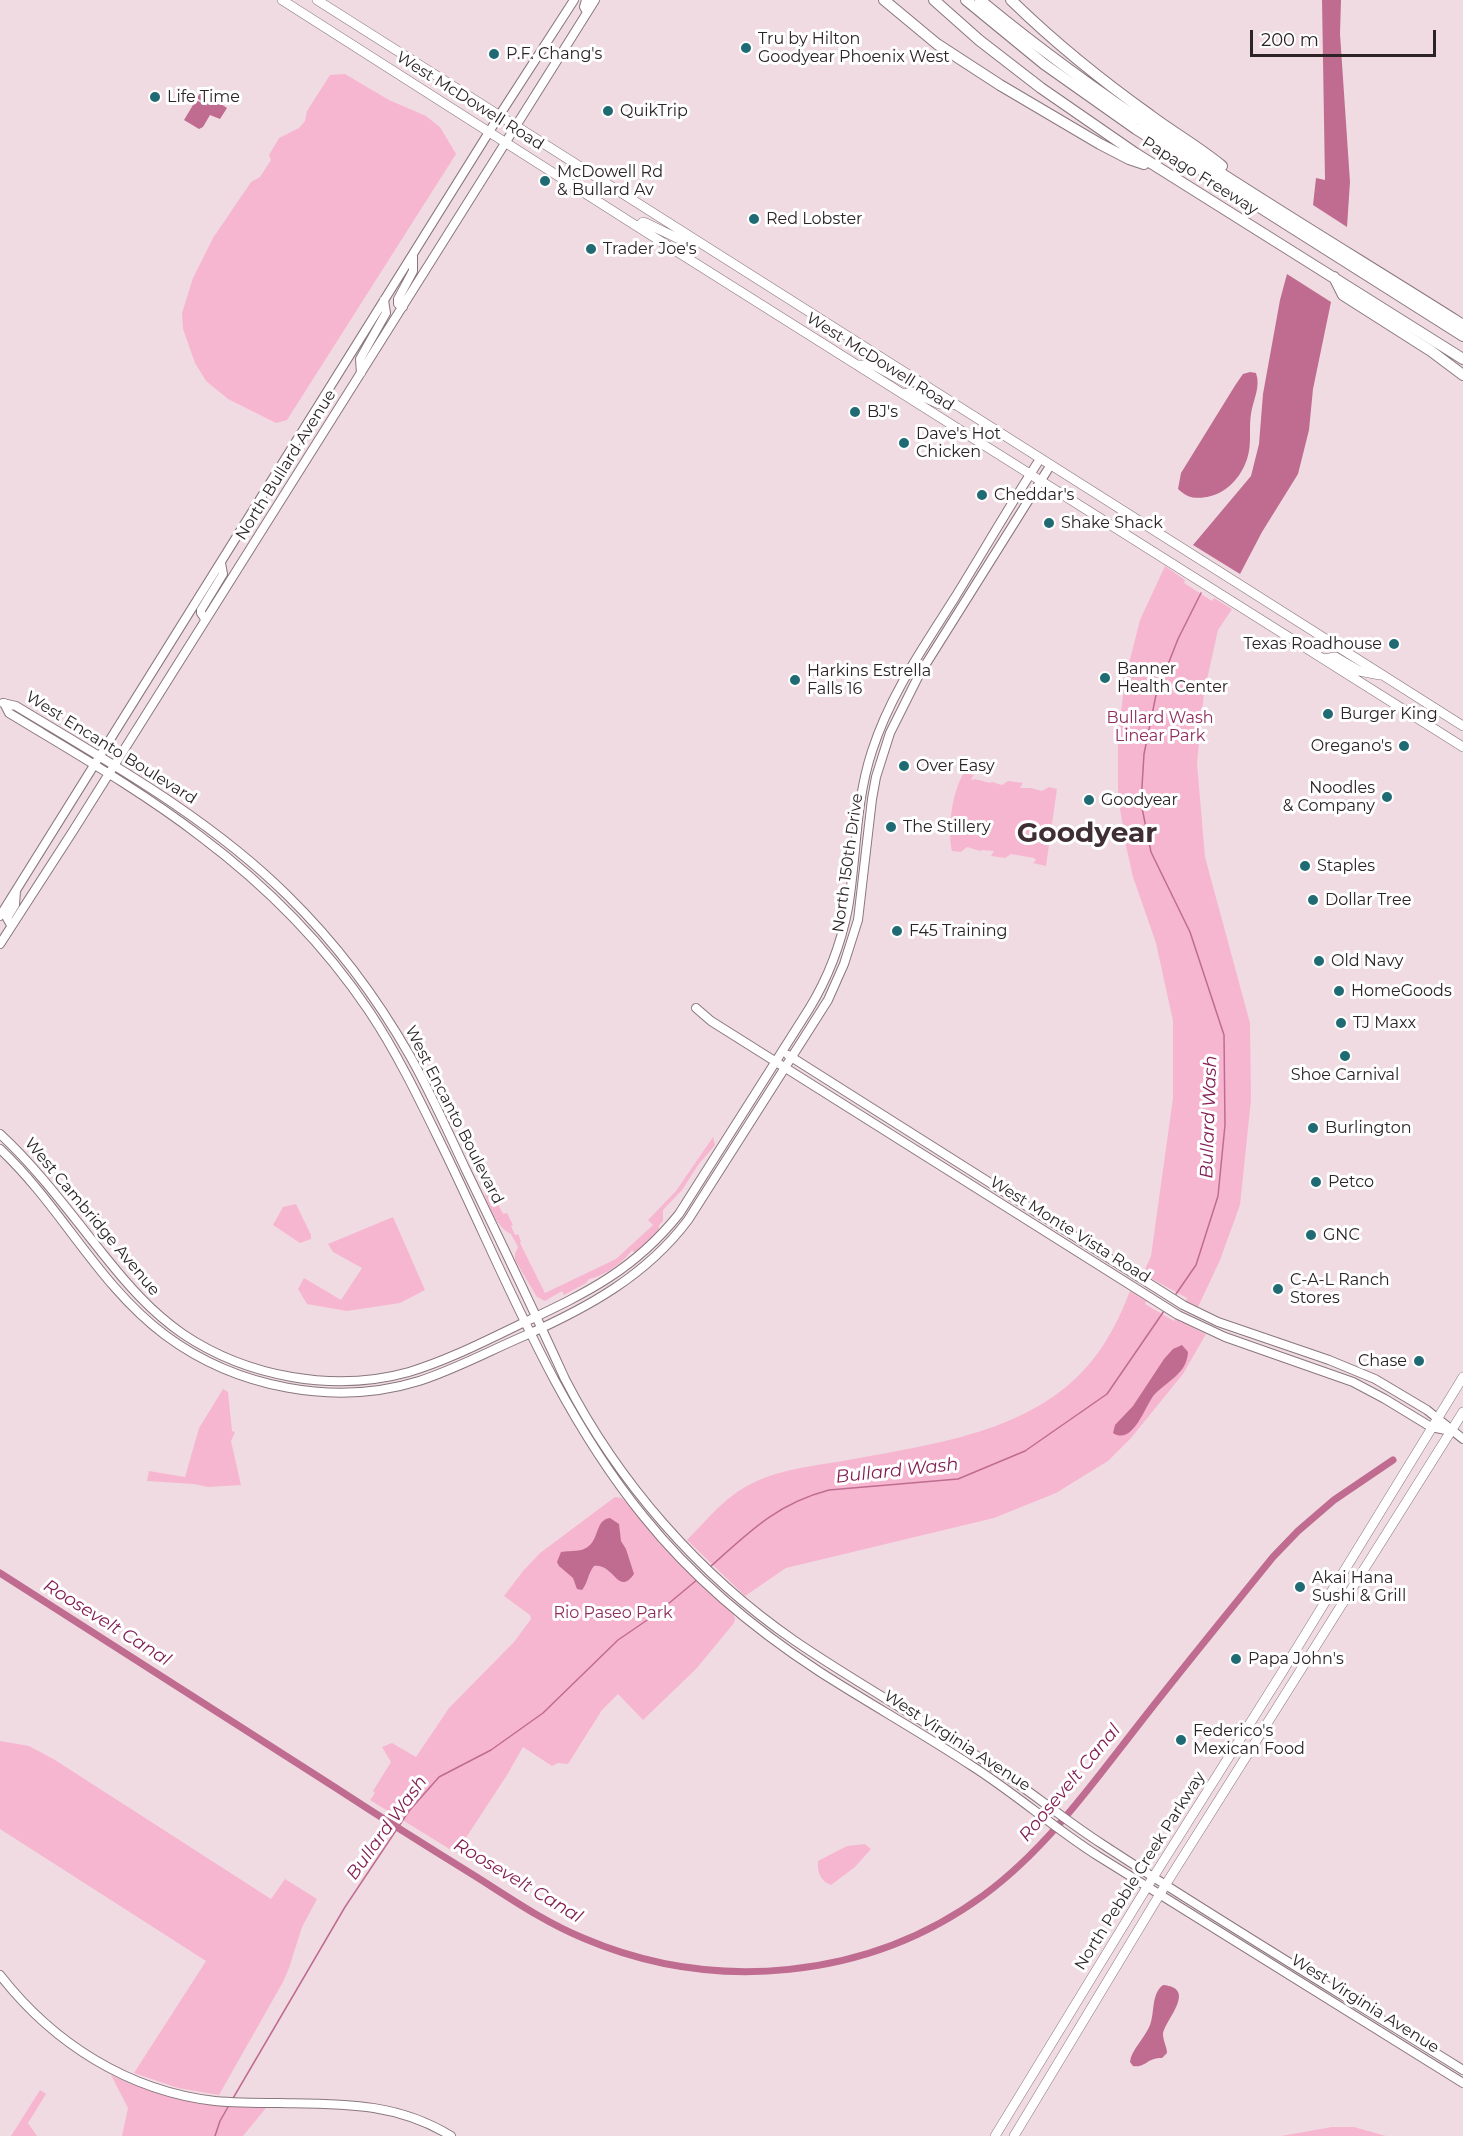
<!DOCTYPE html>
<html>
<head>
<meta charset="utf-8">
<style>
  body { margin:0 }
  #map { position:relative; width:1463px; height:2136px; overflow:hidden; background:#f0dbe2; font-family:Montserrat,sans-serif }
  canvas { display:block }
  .scale { position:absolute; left:1250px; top:30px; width:186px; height:27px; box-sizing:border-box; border:3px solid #2b2326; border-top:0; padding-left:8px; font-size:18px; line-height:21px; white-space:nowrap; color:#2b2326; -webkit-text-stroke:4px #fff; paint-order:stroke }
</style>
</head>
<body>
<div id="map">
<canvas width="1463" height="2136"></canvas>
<div class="scale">200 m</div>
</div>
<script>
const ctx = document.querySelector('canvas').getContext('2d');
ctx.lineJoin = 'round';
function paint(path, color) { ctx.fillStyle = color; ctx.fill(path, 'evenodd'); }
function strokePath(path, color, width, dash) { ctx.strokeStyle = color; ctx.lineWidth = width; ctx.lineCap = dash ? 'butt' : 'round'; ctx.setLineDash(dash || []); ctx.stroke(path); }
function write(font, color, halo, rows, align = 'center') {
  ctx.font = font + ' Montserrat,sans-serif'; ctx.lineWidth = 6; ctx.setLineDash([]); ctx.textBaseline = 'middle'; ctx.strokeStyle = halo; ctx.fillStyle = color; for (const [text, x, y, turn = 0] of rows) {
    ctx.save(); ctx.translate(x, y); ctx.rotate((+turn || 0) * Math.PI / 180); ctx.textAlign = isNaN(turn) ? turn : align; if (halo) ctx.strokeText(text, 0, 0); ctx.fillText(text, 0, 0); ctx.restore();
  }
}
paint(new Path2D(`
  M 345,74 L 389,100 L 426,116 L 440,127 L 456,154 L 287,420 L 276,423 L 228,399 L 206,381 L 195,363 L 183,329 L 182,313 L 193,278 L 213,238 L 251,182 L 260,177 L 271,160 L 269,155 L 279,138 L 299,128 L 305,121 L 307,111 L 330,75 Z
  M 1165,566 L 1185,580 L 1184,583 L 1212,601 L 1214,598 L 1232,609 L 1218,630 L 1204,693 L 1197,763 L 1205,857 L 1250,1023 L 1251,1100 L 1240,1205 L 1220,1260 L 1198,1307 L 1186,1301 L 1187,1298 L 1143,1274 L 1151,1256 L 1173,1098 L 1173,1021 L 1156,943 L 1133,877 L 1126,846 L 1118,796 L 1118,737 L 1125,679 L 1140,620 Z
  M 964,773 L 974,775 L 971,779 L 972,780 L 975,779 L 990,783 L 992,782 L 1002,785 L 1008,781 L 1023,783 L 1020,788 L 1031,788 L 1042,791 L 1049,787 L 1057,789 L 1046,866 L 1033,863 L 1036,860 L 1034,858 L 1011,854 L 1005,858 L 991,856 L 994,851 L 982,850 L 980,851 L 967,847 L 961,852 L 952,851 C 947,830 952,791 964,773 Z
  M 713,1137 L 715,1145 L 698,1165 L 682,1190 L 663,1210 L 663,1221 L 659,1225 L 659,1230 L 635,1253 L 632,1250 C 623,1263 604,1276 589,1279 L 586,1283 L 564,1295 L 562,1291 L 545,1301 L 537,1297 L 515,1260 L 515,1254 L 518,1247 L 511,1234 C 494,1227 480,1189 482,1172 L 503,1214 L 507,1213 L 513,1225 L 511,1226 L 515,1235 L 518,1234 L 521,1241 L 520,1243 L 545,1293 L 616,1259 L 653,1225 L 648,1220 L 676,1191 Z
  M 296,1204 L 311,1235 L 311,1239 L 300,1243 L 273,1225 L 283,1207 Z
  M 393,1217 L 425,1290 L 400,1303 L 347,1311 L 307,1304 L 298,1289 L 304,1278 L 341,1300 L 362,1268 L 333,1252 L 328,1244 Z
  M 1130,1291 L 1146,1301 L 1145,1304 L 1174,1321 L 1175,1319 L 1206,1334 L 1183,1374 L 1131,1438 L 1108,1461 L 1056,1493 L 994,1518 L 786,1568 L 745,1596 L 687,1540 C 706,1521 723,1499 747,1486 C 775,1470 812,1466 843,1461 C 937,1443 1048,1432 1104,1344 C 1115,1327 1123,1309 1130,1291 Z
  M 223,1389 L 228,1392 L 232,1431 L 235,1432 L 231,1441 L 241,1485 L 208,1487 L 194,1484 L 147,1481 L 149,1471 L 185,1477 L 199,1428 Z
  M 615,1497 L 622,1498 L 625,1501 L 679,1563 L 733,1613 L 735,1619 L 734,1623 L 696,1669 L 643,1720 L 618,1694 L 602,1710 L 568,1764 L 558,1763 L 552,1766 L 523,1747 L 507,1775 L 456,1853 L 370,1800 L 375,1793 L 373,1791 L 391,1762 L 382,1747 L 392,1743 L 416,1757 L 449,1708 L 514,1642 L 531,1619 L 530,1615 L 504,1596 L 523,1571 L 540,1553 Z
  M 0,1741 L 29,1746 L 55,1760 L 271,1899 L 285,1879 L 317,1899 L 302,1927 L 289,1968 L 283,1982 L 219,2095 L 178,2088 L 134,2073 L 206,1961 L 0,1829 Z
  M 865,1844 L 871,1849 L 855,1867 L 831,1885 C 820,1881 817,1871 818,1861 L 847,1846 Z
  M 111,2075 C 160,2099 211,2107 266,2108 L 243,2136 L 122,2136 L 128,2108 Z
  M 40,2090 L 46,2094 L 28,2123 L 37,2136 L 11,2136 Z
  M 1332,2127 L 1354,2127 L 1386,2136 L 1281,2136 Z`), '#f7b6d0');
paint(new Path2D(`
  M 1322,0 L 1341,0 L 1340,34 L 1350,182 L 1347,227 L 1313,205 L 1316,178 L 1325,180 Z
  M 203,89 L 218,98 L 218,102 L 227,108 L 220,119 L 210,115 L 203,127 L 199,129 L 184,120 L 196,100 L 208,106 L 197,98 Z
  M 1287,274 L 1331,302 L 1313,389 L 1309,430 L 1298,474 L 1262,532 L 1240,574 L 1193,545 L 1251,476 L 1259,444 L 1263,394 L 1280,300 Z
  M 1250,372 L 1256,373 C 1261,387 1253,400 1251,414 C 1249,426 1251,439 1249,451 C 1245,473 1229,493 1207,497 C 1194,499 1188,498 1178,489 L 1181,473 L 1236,384 L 1243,374 Z
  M 1182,1345 L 1188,1352 C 1187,1374 1167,1381 1154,1395 C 1145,1406 1133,1446 1113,1433 L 1115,1425 L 1133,1406 L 1164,1359 L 1173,1349 Z
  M 610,1518 L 619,1524 L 621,1541 L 626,1549 L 634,1574 C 618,1597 614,1563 594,1566 C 588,1573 588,1583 582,1590 L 577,1589 L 573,1578 L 559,1566 L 557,1562 L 561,1552 C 571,1550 582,1553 590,1545 C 599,1536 596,1520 610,1518 Z
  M 1163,1985 C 1198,1988 1165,2020 1163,2034 C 1163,2041 1167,2047 1167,2053 L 1162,2058 C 1146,2058 1146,2068 1133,2066 L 1130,2062 C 1131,2050 1145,2038 1150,2025 C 1155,2012 1151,1994 1163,1985 Z`), '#bf6c90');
strokePath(new Path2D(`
  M 1176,1294 L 1196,1265 L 1218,1196 L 1225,1125 L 1224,1035 L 1190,932 L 1151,852 L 1141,803 L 1144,754 L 1156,695 L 1178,639 L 1201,593
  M 710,1567 C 749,1532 776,1504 829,1490 L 958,1479 L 1025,1451 L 1107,1394 L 1164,1311
  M 232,2100 L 345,1907 L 409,1811 L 439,1777 L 491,1750 L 543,1713 L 618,1640 L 656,1614 L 698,1579
  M 215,2136 L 220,2121 L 228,2107`), '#bf6c90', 1.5);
strokePath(new Path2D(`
  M 0,1573 C 112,1645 224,1717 336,1788 C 382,1818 428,1847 475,1876 C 510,1898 544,1922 583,1938 C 714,1994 868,1980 984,1895 C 1045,1850 1090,1787 1136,1728 C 1181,1670 1227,1614 1273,1557 L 1298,1531 L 1334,1500 L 1393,1460`), '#bf6c90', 7);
const secondary = new Path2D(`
  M 586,0 L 584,7 L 587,12
  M 403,307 L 398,304 L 398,299 L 413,271 L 413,256
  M 361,373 L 360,359 L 386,313 L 384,300
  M 205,619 L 201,613 L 201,610 L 223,574 L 221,563
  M 3,703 L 16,706 C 110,763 208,817 287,895 C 335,942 377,998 410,1056 C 431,1093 448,1132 466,1170 C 500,1240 533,1309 565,1379 C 618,1482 699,1575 795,1641 C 858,1684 926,1721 989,1764 C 1028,1789 1063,1819 1102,1844 C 1221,1922 1343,1995 1463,2070
  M 4,703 L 9,713 C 73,752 140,790 200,836 C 264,884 324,944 369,1011 C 399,1056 422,1105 446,1154 C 506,1278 556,1409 644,1517 C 693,1578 754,1629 820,1672 C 870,1704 922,1733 972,1766 C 1016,1794 1054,1828 1098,1856 L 1463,2083
  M 0,916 L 499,116 L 574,0
  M 11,925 L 7,918 L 15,905 L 16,891
  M 0,944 L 73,831 L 595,0
  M 696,1008 L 711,1021 L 1178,1315 L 1225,1337 L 1353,1382 L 1385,1399 L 1431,1427 L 1451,1431
  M 788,1055 L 1183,1305 L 1218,1322 L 1329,1360 L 1375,1379 L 1427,1410 L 1463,1439
  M 0,1134 C 39,1170 70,1213 103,1254 C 127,1284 151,1312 183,1334 C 247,1377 334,1393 409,1372 C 449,1360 487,1340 525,1322 C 588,1292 634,1270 679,1214 L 809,1009 C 828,978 841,944 848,908 C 857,855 855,802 872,751 C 890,695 923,648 954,599 C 983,552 1010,505 1040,459
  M 0,1149 C 61,1206 98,1285 165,1335 C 236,1388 335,1407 419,1381 C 456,1369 489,1351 524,1336 C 587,1308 646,1276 688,1220 L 828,1000 L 844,964 L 858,920 L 872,799 L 876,777 L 890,733 L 919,675 L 1050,466
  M 0,1975 C 53,2043 128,2091 215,2101 C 236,2103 257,2103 279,2103 C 341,2104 396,2102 451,2136`);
const primary = new Path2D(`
  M 282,0 L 638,227 L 1463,747
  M 317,0 L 1463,726
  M 638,227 L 643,222 L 646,223 L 677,238 L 690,241
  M 857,365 L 874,365 L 906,383 L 916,381
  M 904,394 L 913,392 L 939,404 L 952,405
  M 1324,659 L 1335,657 L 1359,671 L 1380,675
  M 995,2136 L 1147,1887 L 1281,1674 L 1463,1377
  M 1014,2136 L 1166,1884 L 1463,1412`);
const highway = new Path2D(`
  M 884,0 L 937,44 L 1000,85 L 1100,144 L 1129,159 L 1144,164
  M 934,0 L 979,40 L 1041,88 L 1135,153 L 1463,359
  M 966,0 L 1044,64 L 1136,129 L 1463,336
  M 980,0 C 1129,124 1299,221 1463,325
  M 1011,0 C 1054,42 1101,80 1150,115 C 1174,133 1199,147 1222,166
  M 1334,277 L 1343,295 L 1431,351 L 1463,375`);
strokePath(secondary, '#8a777e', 10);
strokePath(primary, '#8a777e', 10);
strokePath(highway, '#8a777e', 12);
strokePath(secondary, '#fff', 8);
strokePath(primary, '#fff', 9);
strokePath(highway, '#fff', 10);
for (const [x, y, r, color] of [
  [746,48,6,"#206b73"],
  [494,54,6,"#206b73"],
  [155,97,6,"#206b73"],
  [608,111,6,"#206b73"],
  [545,181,6,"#206b73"],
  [754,219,6,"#206b73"],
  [591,249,6,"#206b73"],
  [855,412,6,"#206b73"],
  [904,443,6,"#206b73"],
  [982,495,6,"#206b73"],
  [1049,523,6,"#206b73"],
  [1394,644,6,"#206b73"],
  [1105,678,6,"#206b73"],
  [795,680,6,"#206b73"],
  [1328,714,6,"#206b73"],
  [1404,746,6,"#206b73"],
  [904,766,6,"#206b73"],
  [1387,797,6,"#206b73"],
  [1089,800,6,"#206b73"],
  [891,827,6,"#206b73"],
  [1305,866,6,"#206b73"],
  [1313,900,6,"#206b73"],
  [897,931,6,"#206b73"],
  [1319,961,6,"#206b73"],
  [1339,991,6,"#206b73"],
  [1341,1023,6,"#206b73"],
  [1345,1056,6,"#206b73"],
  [1313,1128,6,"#206b73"],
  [1316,1182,6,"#206b73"],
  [1311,1235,6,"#206b73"],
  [1278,1289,6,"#206b73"],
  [1419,1361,6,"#206b73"],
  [1300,1587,6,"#206b73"],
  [1236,1659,6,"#206b73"],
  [1181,1740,6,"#206b73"]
]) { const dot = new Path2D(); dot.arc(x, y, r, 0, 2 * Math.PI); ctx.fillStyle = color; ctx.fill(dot); strokePath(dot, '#fff', 2); }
write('16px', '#2b2326', '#fff', [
  ["Tru by Hilton",758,39],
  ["Goodyear Phoenix West",758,57],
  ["P.F. Chang's",506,54],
  ["Life Time",167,97],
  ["QuikTrip",620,111],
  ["McDowell Rd",557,172],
  ["& Bullard Av",557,190],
  ["Red Lobster",766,219],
  ["Trader Joe's",603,249],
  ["BJ's",867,412],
  ["Dave's Hot",916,434],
  ["Chicken",916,452],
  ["Cheddar's",994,495],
  ["Shake Shack",1061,523],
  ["Texas Roadhouse",1382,644,"right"],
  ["Banner",1117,669],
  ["Health Center",1117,687],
  ["Harkins Estrella",807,671],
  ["Falls 16",807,689],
  ["Burger King",1340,714],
  ["Oregano's",1392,746,"right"],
  ["Over Easy",916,766],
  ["Noodles",1375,788,"right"],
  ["& Company",1375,806,"right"],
  ["Goodyear",1101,800],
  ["The Stillery",903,827],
  ["Staples",1317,866],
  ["Dollar Tree",1325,900],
  ["F45 Training",909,931],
  ["Old Navy",1331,961],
  ["HomeGoods",1351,991],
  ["TJ Maxx",1353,1023],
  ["Shoe Carnival",1345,1075,"center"],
  ["Burlington",1325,1128],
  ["Petco",1328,1182],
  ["GNC",1323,1235],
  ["C-A-L Ranch",1290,1280],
  ["Stores",1290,1298],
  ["Chase",1407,1361,"right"],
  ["Akai Hana",1312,1578],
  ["Sushi & Grill",1312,1596],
  ["Papa John's",1248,1659],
  ["Federico's",1193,1731],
  ["Mexican Food",1193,1749]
], 'left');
write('16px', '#2b2326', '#fff', [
  ["West McDowell Road",470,101,32],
  ["Papago Freeway",1200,176,32],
  ["West McDowell Road",880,362,32],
  ["North Bullard Avenue",286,465,-58],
  ["West Encanto Boulevard",111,748,32],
  ["North 150th Drive",848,863,-82],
  ["West Encanto Boulevard",454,1115,63],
  ["West Cambridge Avenue",92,1217,50],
  ["West Monte Vista Road",1070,1230,32],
  ["West Virginia Avenue",957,1741,33],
  ["North Pebble Creek Parkway",1140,1871,-58],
  ["West Virginia Avenue",1365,2004,32]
]);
write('16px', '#902c5e', '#fff', [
  ["Bullard Wash",1160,718],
  ["Linear Park",1160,736],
  ["Rio Paseo Park",613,1613]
]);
write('italic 18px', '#831f53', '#fff', [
  ["Bullard Wash",1209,1117,-88],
  ["Bullard Wash",897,1471,-6],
  ["Roosevelt Canal",107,1623,32],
  ["Roosevelt Canal",1070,1783,-50],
  ["Bullard Wash",387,1828,-54],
  ["Roosevelt Canal",518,1881,31]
]);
write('bold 28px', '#3f2f35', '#fff', [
  ["Goodyear",1087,834]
]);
</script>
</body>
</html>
